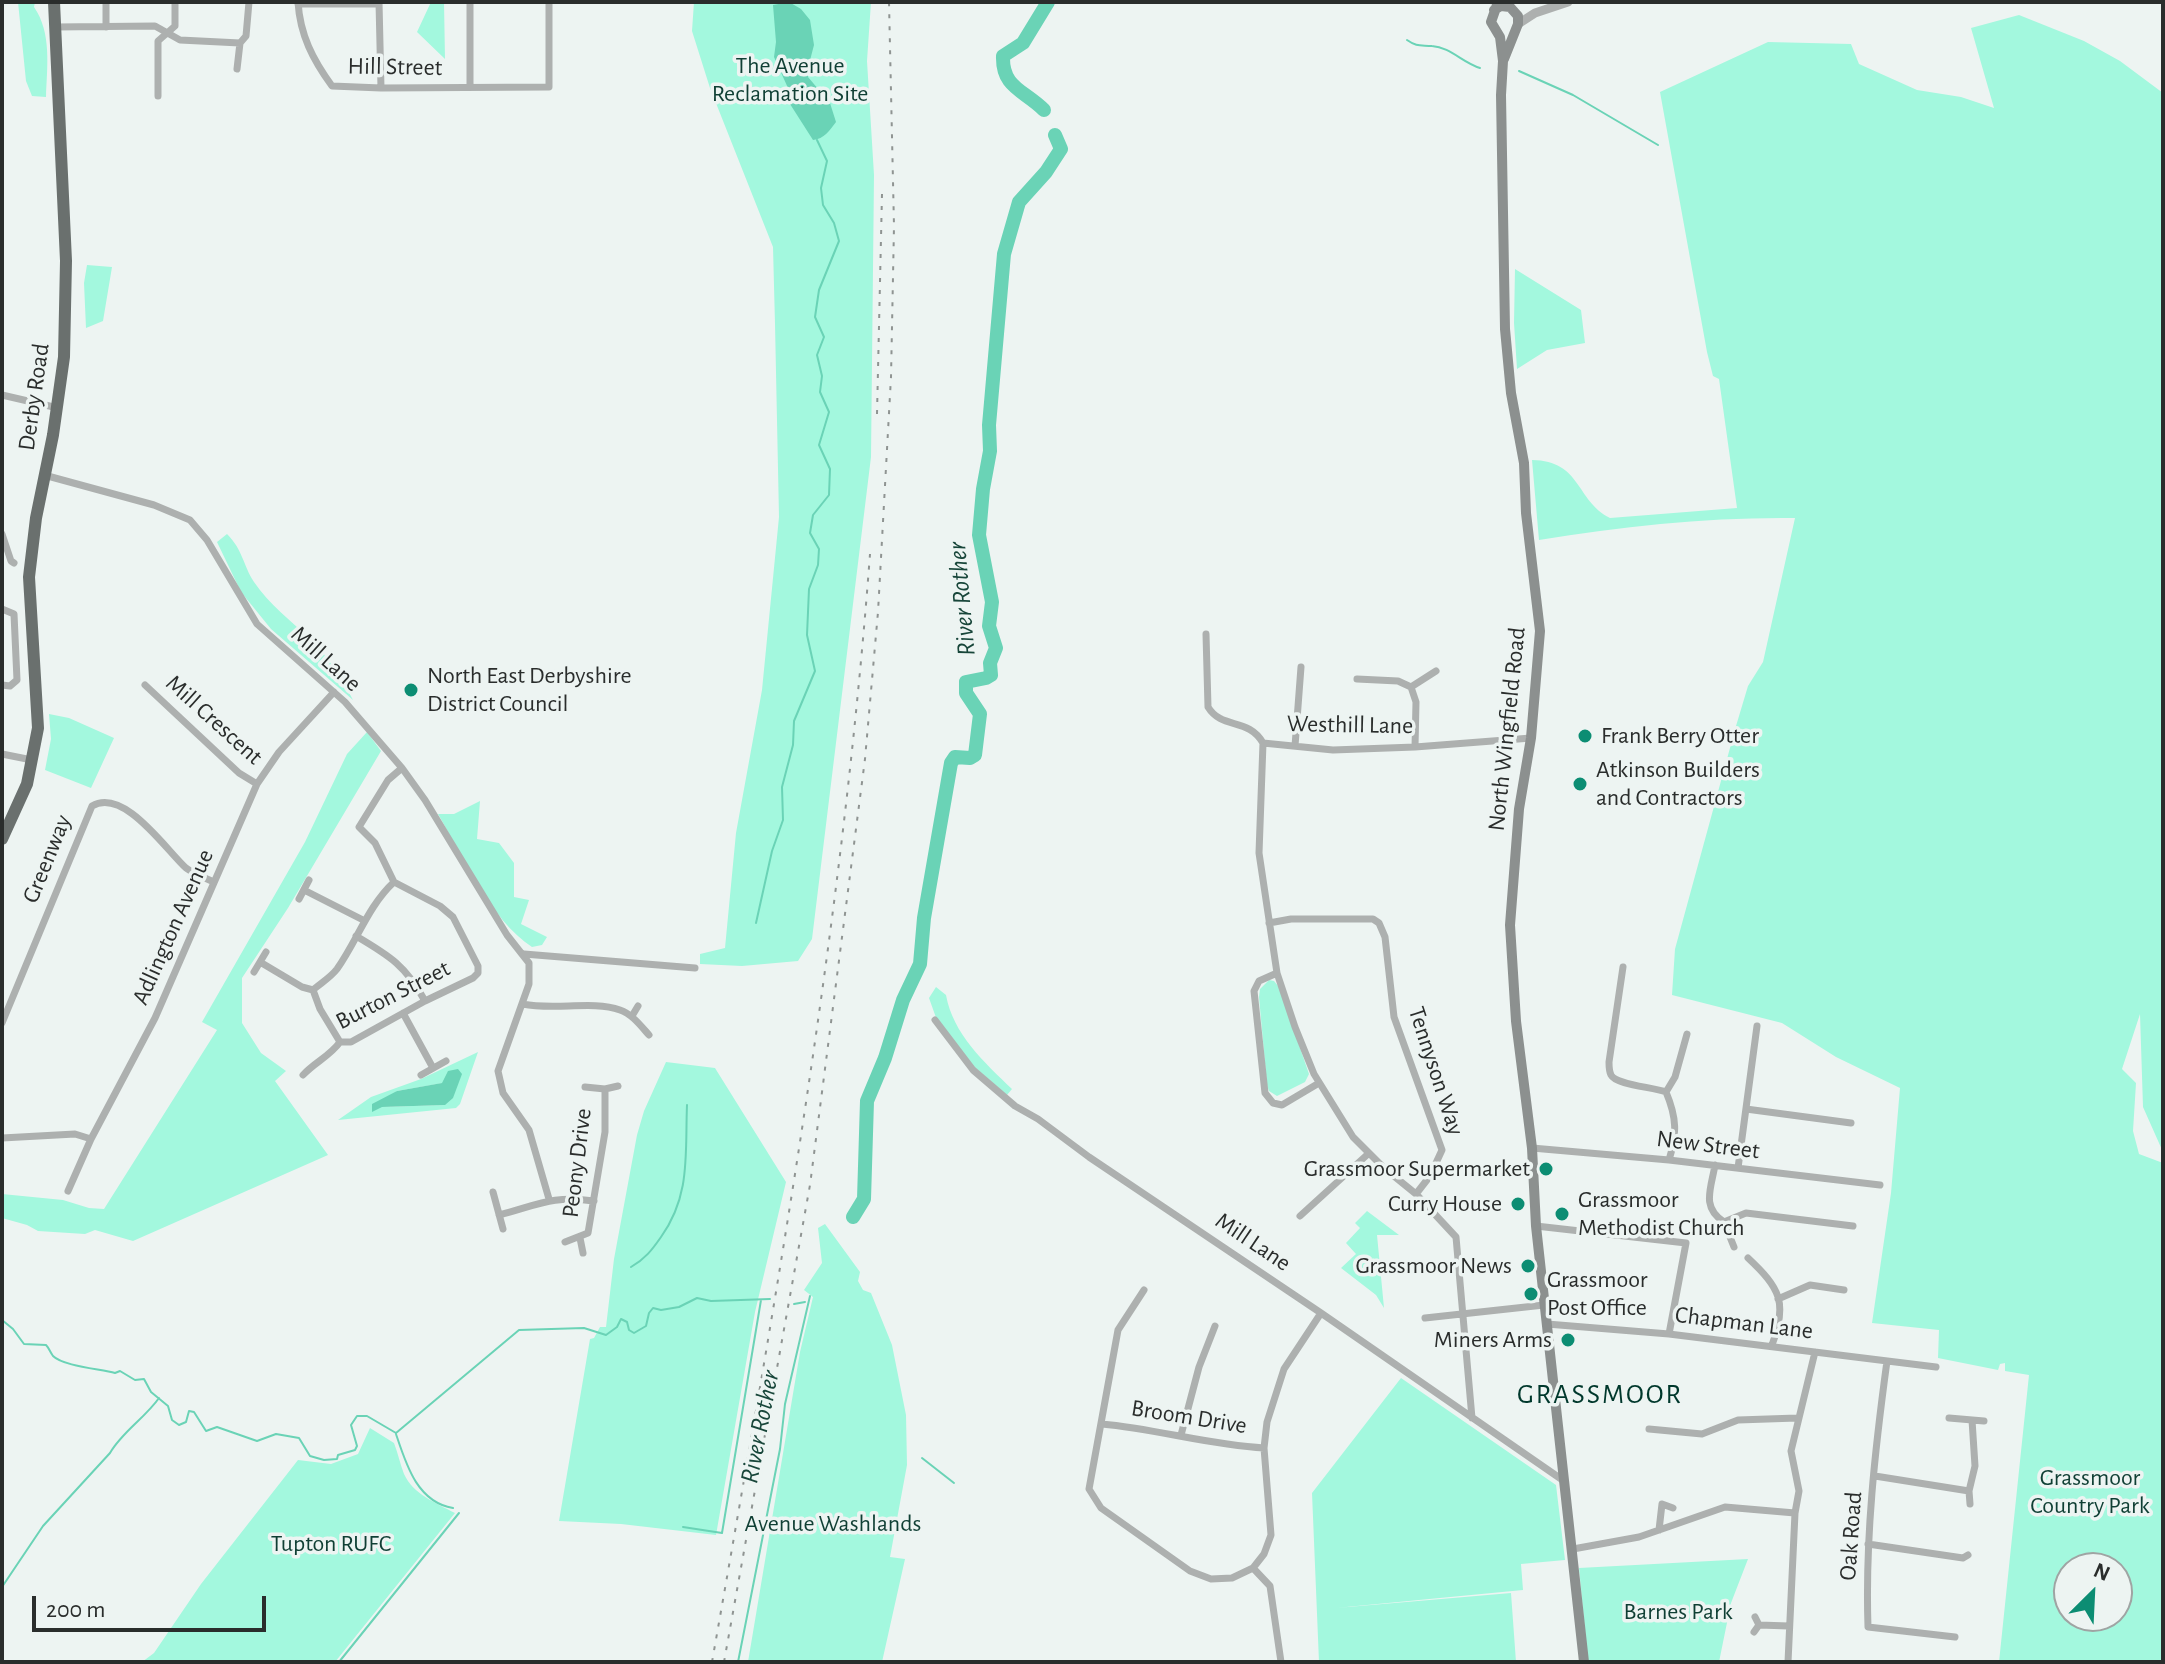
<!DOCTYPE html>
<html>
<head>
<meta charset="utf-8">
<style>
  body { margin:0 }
  #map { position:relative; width:2165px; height:1664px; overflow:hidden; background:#edf4f2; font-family:"Alegreya Sans",sans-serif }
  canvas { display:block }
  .frame { position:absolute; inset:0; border:4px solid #2a2d2c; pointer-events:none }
  .north { position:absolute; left:2053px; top:1552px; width:80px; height:80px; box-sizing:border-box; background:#edf4f2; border:2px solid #9fa4a3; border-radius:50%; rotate:24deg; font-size:22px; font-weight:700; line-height:32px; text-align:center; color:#2a2d2c }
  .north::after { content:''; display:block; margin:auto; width:28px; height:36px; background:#0c8d73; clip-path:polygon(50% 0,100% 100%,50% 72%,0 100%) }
  .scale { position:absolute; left:32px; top:1596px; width:234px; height:36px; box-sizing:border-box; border:4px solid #2a2d2c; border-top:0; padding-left:10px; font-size:24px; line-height:28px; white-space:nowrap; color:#2a2d2c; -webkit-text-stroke:6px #edf4f2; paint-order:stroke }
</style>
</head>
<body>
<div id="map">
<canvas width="2165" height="1664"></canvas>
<div class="frame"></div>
<div class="north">N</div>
<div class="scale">200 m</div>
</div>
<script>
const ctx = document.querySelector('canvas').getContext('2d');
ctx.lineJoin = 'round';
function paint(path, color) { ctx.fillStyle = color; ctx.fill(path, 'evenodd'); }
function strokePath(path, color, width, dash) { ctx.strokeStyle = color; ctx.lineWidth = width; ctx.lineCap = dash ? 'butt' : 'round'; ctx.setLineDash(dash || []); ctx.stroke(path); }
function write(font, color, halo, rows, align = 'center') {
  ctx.font = font + ' "Alegreya Sans",sans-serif'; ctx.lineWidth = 7; ctx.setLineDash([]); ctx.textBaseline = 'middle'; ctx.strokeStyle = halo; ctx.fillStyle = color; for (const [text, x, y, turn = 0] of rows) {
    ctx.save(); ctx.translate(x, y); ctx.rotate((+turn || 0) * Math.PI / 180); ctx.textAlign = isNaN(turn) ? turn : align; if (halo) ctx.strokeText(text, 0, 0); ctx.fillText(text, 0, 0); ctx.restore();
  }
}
paint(new Path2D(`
  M 18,2 L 35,2 L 34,7 C 52,33 47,67 46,97 L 32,96 L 26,81 Z
  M 431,2 L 444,2 L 445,59 L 417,32 Z
  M 694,2 L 871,2 L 867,61 L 874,175 L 871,457 L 812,939 L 798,961 L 742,966 L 700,964 L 700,954 L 725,948 L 736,833 L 762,690 L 779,517 L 775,324 L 773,247 L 710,88 L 692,31 Z
  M 2019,15 L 2084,41 L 2120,61 L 2163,93 L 2163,1152 L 2143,1107 L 2140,1014 L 2122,1069 L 2136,1083 L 2133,1131 L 2139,1154 L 2163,1163 L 2163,1662 L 1999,1662 L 2029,1375 L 2005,1371 L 2005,1363 L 2000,1364 L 1998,1370 L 1938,1358 L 1939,1330 L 1872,1323 L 1891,1193 L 1900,1088 L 1836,1057 L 1782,1023 L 1672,995 L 1675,949 L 1736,726 L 1748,686 L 1763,662 L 1795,518 C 1709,517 1625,526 1539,540 L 1532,460 C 1582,461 1575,500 1610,518 L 1737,508 L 1719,379 L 1713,376 L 1707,352 L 1660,92 L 1768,42 L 1851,44 L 1859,64 L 1917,90 L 1961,97 L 1994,108 L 1971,28 ZM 2069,1568 L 2117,1568 L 2117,1616 L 2069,1616 Z
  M 87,265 L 112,267 L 103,321 L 86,328 L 84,283 Z
  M 1515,269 L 1581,310 L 1585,343 L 1547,350 L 1517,369 L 1514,323 Z
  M 227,534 C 243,550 243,565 254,582 C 269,604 291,621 310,639 C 328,656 342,679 353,700 L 271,629 L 241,592 L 217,542 Z
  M 49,714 L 69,718 L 114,738 L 91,788 L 45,770 L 51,739 Z
  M 367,732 L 381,751 L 288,908 L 242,978 L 242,1023 L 261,1053 L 286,1071 L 275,1081 L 328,1155 L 133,1241 L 95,1230 L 85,1234 L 38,1231 L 27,1225 L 2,1218 L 2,1194 L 63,1200 L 89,1208 L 104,1209 L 217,1030 L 202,1022 L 305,842 L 347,754 Z
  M 480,801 L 477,839 L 499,843 L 514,863 L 514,897 L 529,900 L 521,924 L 547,937 L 542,945 L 532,947 C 491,920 463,857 438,814 L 454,814 Z
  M 1269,980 L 1274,981 L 1279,987 L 1309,1074 L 1305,1082 L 1277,1096 L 1269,1091 L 1267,1085 L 1259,997 L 1260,989 Z
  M 936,987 L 946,995 C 953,1034 984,1062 1012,1089 L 1007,1095 L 972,1065 L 939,1026 L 929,998 Z
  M 478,1052 L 460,1104 L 456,1108 L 338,1120 L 371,1097 L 421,1079 ZM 443,1083 L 445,1105 L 382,1107 L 397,1091 Z
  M 666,1062 L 715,1068 L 786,1182 L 755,1312 L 716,1535 L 621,1524 L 559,1521 L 590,1339 L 594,1338 L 600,1327 L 606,1327 L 614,1259 L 637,1135 L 644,1111 Z
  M 1367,1211 L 1399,1235 L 1377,1235 L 1384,1308 L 1376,1295 L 1341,1268 L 1356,1254 L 1346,1243 L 1360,1228 L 1355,1223 Z
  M 825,1224 L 860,1272 L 858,1281 L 863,1290 L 871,1293 L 892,1345 L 906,1415 L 907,1465 L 890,1557 L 905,1559 L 882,1662 L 748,1662 L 800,1352 L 813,1297 L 804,1290 L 822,1263 L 818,1228 Z
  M 1401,1378 L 1556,1485 L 1565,1560 L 1521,1564 L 1523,1590 L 1336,1608 L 1511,1593 L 1516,1662 L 1319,1662 L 1312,1493 Z
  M 370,1428 L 394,1443 C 398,1453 400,1464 404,1474 C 413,1494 436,1503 455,1513 L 335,1662 L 142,1662 L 154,1653 L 201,1584 L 298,1460 L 331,1464 L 358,1454 Z
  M 1748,1559 L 1731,1603 L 1719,1662 L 1588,1662 L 1579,1568 Z`), '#a3f8de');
paint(new Path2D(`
  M 789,2 L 801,9 L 810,20 L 814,45 L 808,68 L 808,77 L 830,103 L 836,122 C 830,130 824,139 813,140 L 790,104 L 788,88 L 774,57 L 776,42 L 773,5 Z
  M 458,1069 L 462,1074 L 453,1098 L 445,1105 L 382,1107 L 372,1112 L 372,1104 L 397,1091 L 442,1083 L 448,1071 Z`), '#6ad3b6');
strokePath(new Path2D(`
  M 1407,40 C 1417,47 1420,45 1432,46 C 1450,47 1463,63 1480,68
  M 1519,71 L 1573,95 L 1658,145
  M 756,923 L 772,851 L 783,820 L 782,787 L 793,745 L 794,721 L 815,671 L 807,635 L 809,589 L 818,565 L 819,549 L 810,533 L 813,515 L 829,495 L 830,469 L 819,445 L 829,412 L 820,392 L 822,376 L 817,355 L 824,337 L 815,317 L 819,290 L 839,241 L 834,223 L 823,205 L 821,188 L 827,161 L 817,140
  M 631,1267 C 645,1259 652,1250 661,1237 C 691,1195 685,1154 687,1105
  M 794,1304 L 805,1302
  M 2,1320 L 13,1329 L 24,1344 L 46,1345 C 49,1348 50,1352 53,1356 C 63,1366 100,1369 115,1373 L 120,1371 L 135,1380 L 144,1379 L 151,1392 L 168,1406 L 172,1420 L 179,1425 L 186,1422 L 189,1411 L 194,1412 L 206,1431 L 217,1427 L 257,1441 L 276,1434 L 299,1438 L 310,1456 L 324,1460 L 337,1459 L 338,1455 L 355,1450 L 357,1446 L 351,1425 L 357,1416 L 367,1416 L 396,1433 L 519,1330 L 584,1328 L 606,1335 L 617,1327 L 621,1319 L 627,1322 L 629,1330 L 634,1333 L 646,1326 L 649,1313 L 653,1308 L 661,1310 L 679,1307 L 697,1298 L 711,1301 L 770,1299
  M 396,1434 C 406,1464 417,1502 453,1508
  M 922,1458 L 954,1483
  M 683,1527 L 722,1533 L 761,1300
  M 2,1587 L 43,1526 L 110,1453 C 122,1432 145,1418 159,1398
  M 339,1662 L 459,1513
  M 738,1662 L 780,1449 L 785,1404 L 810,1296`), '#6ad3b6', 2);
strokePath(new Path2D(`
  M 1044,110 C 1024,90 1002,88 1003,56 L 1023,43 L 1048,2
  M 853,1217 L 864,1199 L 867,1101 L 885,1058 L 903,1000 L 920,964 L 924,918 L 951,763 L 955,757 L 970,758 L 975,755 L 980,714 L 966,693 L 966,682 L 986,678 L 991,675 L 990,663 L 996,648 L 989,626 L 992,602 L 979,535 L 983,489 L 990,451 L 989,425 L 1004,254 L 1019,202 L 1046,172 L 1061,149 L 1055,135`), '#6ad3b6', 14);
strokePath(new Path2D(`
  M 106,2 L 106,27
  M 298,2 C 300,35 313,60 332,86 L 381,88 L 549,87 L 549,2
  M 379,2 L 381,88
  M 298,4 L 379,4
  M 55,27 L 155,26 L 180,40 L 240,43 L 246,36 L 249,2
  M 237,69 L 240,43
  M 470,87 L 470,2
  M 158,96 L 158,41 L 175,26 L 175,2
  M 2,395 L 58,408
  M 44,475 L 154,505 L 190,520 L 207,540 L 257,624 L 345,702 L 402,768 L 425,800 L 507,935 L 529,963 L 529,984 L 498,1071 L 503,1093 L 529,1130 L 549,1199
  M 2,534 L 11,561 L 14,563
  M 2,609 L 14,614 L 17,680 L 10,686 L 2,685
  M 1206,634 L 1208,707 C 1222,730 1248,717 1263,743
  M 1357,679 L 1398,681 L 1411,687 L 1416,702 L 1415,747
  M 145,685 L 239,773 L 257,784
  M 1411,687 L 1436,671
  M 1263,743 L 1259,853 L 1277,973 L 1295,1027 L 1314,1074 L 1353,1137 L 1384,1168 L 1416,1194 L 1456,1237 L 1472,1418
  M 1263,743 L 1333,750 L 1415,747 L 1531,738
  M 1295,746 L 1301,667
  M 2,754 L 32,760
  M 304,890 L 365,921
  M 299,899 L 309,880
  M 1269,923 L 1291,919 L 1373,919 L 1379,923 L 1385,937 L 1394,1017 L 1442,1150 L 1430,1176 L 1416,1194
  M 356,936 C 390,956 406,966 425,1001
  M 524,954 L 695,968
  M 260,962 L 302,987 L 313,990 C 321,983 331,977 337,969 C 357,941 368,906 394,882
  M 1623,967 L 1609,1062 C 1609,1067 1609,1071 1611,1075 C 1616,1085 1653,1087 1666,1092 C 1677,1118 1677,1134 1669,1160
  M 254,972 L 266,952
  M 1277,973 L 1259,981 L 1254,991 L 1265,1093 L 1273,1103 L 1282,1105 L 1319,1083
  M 313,990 L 320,1009 L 340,1042
  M 523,1004 C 554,1011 592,1000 620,1010 C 632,1014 641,1026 649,1035
  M 403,1013 L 433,1068
  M 632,1016 L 638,1006
  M 935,1020 L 973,1070 L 1015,1106 L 1038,1119 L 1089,1157 L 1321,1313 L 1564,1481
  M 2,1023 L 92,806 C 124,787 166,850 186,868 C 194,874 205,878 214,882
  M 303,1075 C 315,1062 330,1056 340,1042 L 351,1042 L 425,1001 L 473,978 L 478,973 L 478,966 L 453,917 L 440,906 L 394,882 L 375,843 L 359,827 L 388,780 L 402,768
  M 421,1075 L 446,1061
  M 585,1087 L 605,1089 L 618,1086
  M 1666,1092 L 1675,1077 L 1687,1034
  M 1746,1109 L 1851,1123
  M 2,1138 L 75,1134 L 91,1139
  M 1532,1148 L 1669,1160 L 1880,1185
  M 1715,1165 C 1711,1189 1701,1207 1724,1222 L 1746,1213 L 1853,1226
  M 1738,1168 L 1757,1026
  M 68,1191 L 91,1139 L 155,1018 L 257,784 L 279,752 L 334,692
  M 493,1192 L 503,1229
  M 499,1215 C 538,1205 552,1195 594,1201
  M 1300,1216 L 1368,1154
  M 1724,1222 L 1734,1247
  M 1536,1226 L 1686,1243 L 1669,1334
  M 580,1238 L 583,1253
  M 565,1242 L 588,1233 L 605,1132 L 605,1089
  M 1748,1258 C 1780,1288 1788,1303 1772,1345
  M 1144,1290 L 1118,1330 L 1089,1489 L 1101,1508 L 1190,1571 L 1211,1579 L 1232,1578 L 1253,1568 L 1264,1554 L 1271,1535 L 1264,1448
  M 1778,1299 L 1810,1285 L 1844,1290
  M 1425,1318 L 1544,1305
  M 1547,1324 L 1669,1334 L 1936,1367
  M 1887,1361 C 1875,1449 1865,1539 1868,1627 L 1955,1637
  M 1949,1418 L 1984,1421
  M 1102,1424 C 1157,1429 1209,1445 1264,1448 L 1267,1422 L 1284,1369 L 1321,1313
  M 1649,1429 L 1702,1434 L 1738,1420 L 1797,1418
  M 1181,1435 L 1199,1367 L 1215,1326
  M 1875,1476 L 1969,1491 L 1975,1466 L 1972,1420
  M 1969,1491 L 1970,1504
  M 1659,1530 L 1662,1504 L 1673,1508
  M 1868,1544 L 1963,1558 L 1968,1555
  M 1573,1549 L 1639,1537 L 1725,1507 L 1795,1513 L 1799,1491 L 1791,1451 L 1815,1352
  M 1253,1568 L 1270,1586 L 1281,1662
  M 1759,1625 L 1789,1626
  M 1754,1632 L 1759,1625 L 1755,1617
  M 1788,1662 L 1795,1513`), '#adb0af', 7);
strokePath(new Path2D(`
  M 1518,24 L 1535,13 L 1568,2`), '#adb0af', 9);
strokePath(new Path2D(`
  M 1498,2 L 1491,22 L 1500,37 L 1503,61 L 1501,95 L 1505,329 L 1511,393 L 1524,463 L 1526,513 L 1540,631 L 1531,738 L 1519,809 L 1510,925 L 1516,1021 L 1532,1148 L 1536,1226 L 1584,1662
  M 1494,10 L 1501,6 L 1510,7 L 1518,16 L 1518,24 L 1504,59`), '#8c908f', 10);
strokePath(new Path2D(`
  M 2,839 L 27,784 L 38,728 L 29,577 L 36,518 L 53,435 L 64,357 L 66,261 L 54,2`), '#6a706e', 12);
strokePath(new Path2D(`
  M 877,414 L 882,194
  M 712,1662 C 777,1294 842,927 870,554
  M 724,1662 L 810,1185 L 865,759 L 878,612 L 891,377 L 894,226 L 889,2`), '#8f9492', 2, [4, 8]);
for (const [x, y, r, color] of [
  [411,690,8,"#0c8d73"],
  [1585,736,8,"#0c8d73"],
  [1580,784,8,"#0c8d73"],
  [1546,1169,8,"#0c8d73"],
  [1518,1204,8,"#0c8d73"],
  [1562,1214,8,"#0c8d73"],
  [1528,1266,8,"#0c8d73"],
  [1531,1294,8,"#0c8d73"],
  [1568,1340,8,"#0c8d73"]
]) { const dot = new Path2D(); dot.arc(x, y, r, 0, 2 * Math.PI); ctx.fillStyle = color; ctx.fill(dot); strokePath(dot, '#edf4f2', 3); }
write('24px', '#0f3f34', '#edf4f2', [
  ["The Avenue",790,66],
  ["Reclamation Site",790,94],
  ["Grassmoor",2090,1478],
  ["Country Park",2090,1506],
  ["Avenue Washlands",833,1524],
  ["Tupton RUFC",331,1544],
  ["Barnes Park",1678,1612]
]);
write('24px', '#2a2d2c', '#edf4f2', [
  ["Hill Street",395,67,1],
  ["Derby Road",34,397,-82],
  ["Mill Lane",326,659,42],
  ["Mill Crescent",214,720,42],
  ["Westhill Lane",1350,725,1],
  ["North Wingfield Road",1507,729,-84],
  ["Greenway",47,859,-68],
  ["Adlington Avenue",173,927,-66],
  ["Burton Street",393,995,-27],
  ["Tennyson Way",1436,1071,72],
  ["New Street",1708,1145,7],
  ["Peony Drive",577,1163,-83],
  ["Mill Lane",1253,1242,34],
  ["Chapman Lane",1744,1323,7],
  ["Broom Drive",1189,1417,9],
  ["Oak Road",1851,1536,-86]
]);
write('24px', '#2a2d2c', '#edf4f2', [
  ["North East Derbyshire",427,676],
  ["District Council",427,704],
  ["Frank Berry Otter",1601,736],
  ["Atkinson Builders",1596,770],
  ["and Contractors",1596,798],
  ["Grassmoor Supermarket",1530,1169,"right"],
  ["Grassmoor",1578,1200],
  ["Methodist Church",1578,1228],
  ["Curry House",1502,1204,"right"],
  ["Grassmoor News",1512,1266,"right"],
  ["Grassmoor",1547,1280],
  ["Post Office",1547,1308],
  ["Miners Arms",1552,1340,"right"]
], 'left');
write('italic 26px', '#18463a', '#edf4f2', [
  ["River Rother",962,599,-95],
  ["River Rother",760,1427,-79]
]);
ctx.letterSpacing = '2px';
write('28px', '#00382c', '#edf4f2', [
  ["GRASSMOOR",1600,1395]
]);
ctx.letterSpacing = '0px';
</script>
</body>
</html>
